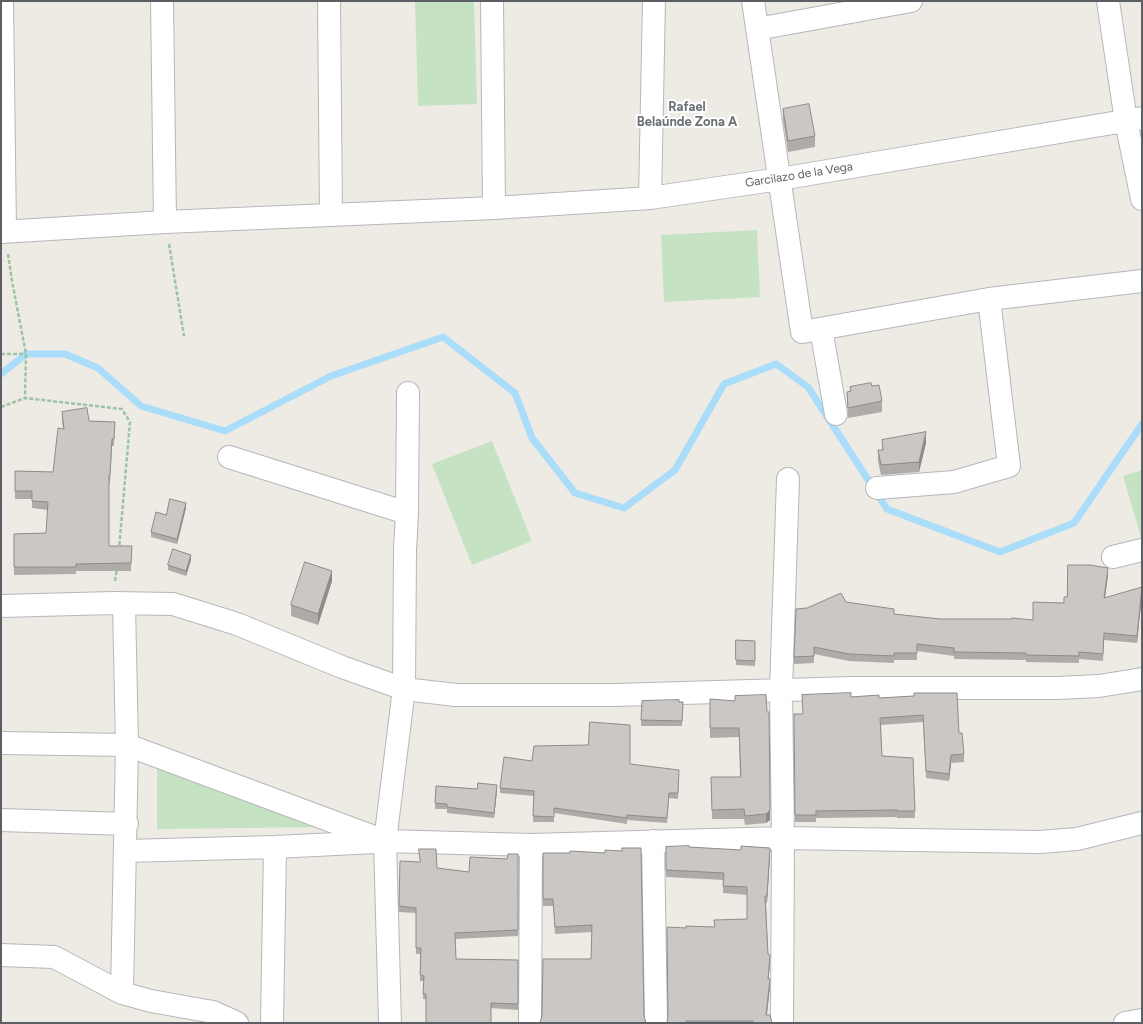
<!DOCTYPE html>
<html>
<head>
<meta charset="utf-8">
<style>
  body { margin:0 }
  #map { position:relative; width:1143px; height:1024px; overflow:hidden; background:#eeebe4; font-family:Figtree,sans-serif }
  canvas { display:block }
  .frame { position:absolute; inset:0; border:2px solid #5c6064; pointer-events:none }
</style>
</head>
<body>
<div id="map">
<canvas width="1143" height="1024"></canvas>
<div class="frame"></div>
</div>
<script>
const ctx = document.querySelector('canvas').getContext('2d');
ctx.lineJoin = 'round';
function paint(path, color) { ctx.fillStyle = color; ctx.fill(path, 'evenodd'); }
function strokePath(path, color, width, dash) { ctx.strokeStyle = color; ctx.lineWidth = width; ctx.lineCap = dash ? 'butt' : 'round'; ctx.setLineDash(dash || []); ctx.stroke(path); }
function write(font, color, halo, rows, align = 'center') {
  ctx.font = font + ' Figtree,sans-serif'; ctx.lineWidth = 4; ctx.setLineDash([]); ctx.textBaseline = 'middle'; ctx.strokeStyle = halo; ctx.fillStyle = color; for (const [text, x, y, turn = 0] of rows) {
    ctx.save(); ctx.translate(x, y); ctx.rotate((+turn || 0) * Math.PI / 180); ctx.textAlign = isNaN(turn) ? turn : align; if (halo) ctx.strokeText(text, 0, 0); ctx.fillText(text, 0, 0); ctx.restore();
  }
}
paint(new Path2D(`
  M 415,1 L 474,1 L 477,104 L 418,106 Z
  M 757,230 L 760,297 L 664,302 L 661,235 Z
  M 492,441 L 532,541 L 472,565 L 432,464 Z
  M 1142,470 L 1142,541 L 1123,476 Z
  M 157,765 L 331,827 L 157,829 Z`), '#c5e3c2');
strokePath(new Path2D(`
  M 1,374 L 26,354 L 65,354 L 98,368 L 141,406 L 225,431 L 331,376 L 443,337 L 515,393 L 532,438 L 575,493 L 624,508 L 675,470 L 724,384 L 776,364 L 808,387 L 887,509 L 1000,552 L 1074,523 L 1142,424`), '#a9ddf9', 7);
const minor = new Path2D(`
  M 2,1 L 5,232
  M 162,1 L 165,222
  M 329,1 L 331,215
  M 492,1 L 494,208
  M 753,1 L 802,332 L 989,299 L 1142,281
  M 1108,1 L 1126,121 L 1142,199
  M 757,29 L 911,1
  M 650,198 L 654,1
  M 1,232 L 165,222 L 494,208 L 650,198 L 780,179 L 1142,118
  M 821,329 L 836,414
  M 229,457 L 407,513
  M 877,488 L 954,482 L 1009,466 L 989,299
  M 1113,557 L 1142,550
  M 1,606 L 113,603 L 173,604 L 237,624 L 342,667 L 404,689 L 456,695 L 615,695 L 853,688 L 1057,688 L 1099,686 L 1142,679
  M 1,743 L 127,745 L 385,841 L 531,845 L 783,838 L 1040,842 L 1077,839 L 1142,823
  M 1,820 L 127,824
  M 653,841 L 656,1023
  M 126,851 L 275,847 L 376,842
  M 1,955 L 54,957 L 122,993 L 151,1001 L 213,1012 L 237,1023
  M 122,993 L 127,745 L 124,604
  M 272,1023 L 275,847
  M 390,1023 L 385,841 L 404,689 L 405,550 L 407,513 L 408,393
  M 530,1023 L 531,845
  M 782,1023 L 783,838 L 781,690 L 788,479
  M 1125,1023 L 1142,1020`);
strokePath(minor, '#b4b7ba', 24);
strokePath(new Path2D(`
  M 169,244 L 184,336
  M 8,254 L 12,281 L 26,354 L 25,398
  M 1,354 L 26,354
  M 1,407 L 25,398 L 122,409 L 130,422 L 119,549
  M 115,581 L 117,568`), '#9cc4a4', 2.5, [4, 2]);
strokePath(minor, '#fff', 22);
paint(new Path2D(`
  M 783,109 L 815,136 L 815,147 L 788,152 L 783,120 Z
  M 872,386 L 882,401 L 882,412 L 848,418 L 847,392 L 850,391 L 850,387 Z
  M 62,412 L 89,421 L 115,422 L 114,446 L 112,446 L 110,483 L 109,483 L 109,546 L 132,546 L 131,571 L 76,571 L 76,574 L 14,575 L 14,534 L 46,533 L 48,510 L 32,508 L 32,499 L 15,499 L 15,471 L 53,472 L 63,429 L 62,420 Z
  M 882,440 L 926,443 L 919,472 L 881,475 L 878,461 L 878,450 L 882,450 Z
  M 186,508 L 177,544 L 151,537 L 151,532 L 166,515 Z
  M 191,560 L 186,576 L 168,570 L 168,565 Z
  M 1108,575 L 1105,598 L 1142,594 L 1137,643 L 1104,640 L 1103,661 L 1079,659 L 1079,663 L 1026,662 L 1026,660 L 954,659 L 954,656 L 917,651 L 917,660 L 894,660 L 894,663 L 849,661 L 814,654 L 814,663 L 794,664 L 794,657 L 807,608 L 894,615 L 940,619 L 1033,620 L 1064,603 L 1067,597 Z
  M 332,581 L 318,625 L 291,616 L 291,605 Z
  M 736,640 L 755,641 L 755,666 L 736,665 Z
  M 914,696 L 959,733 L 964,754 L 964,762 L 951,763 L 949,781 L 926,778 L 923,722 L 881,725 L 882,756 L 913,758 L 915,818 L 897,818 L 897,817 L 816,818 L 816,822 L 795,822 L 794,714 L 803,714 L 851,697 L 879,698 Z
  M 710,699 L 735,701 L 770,820 L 766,823 L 745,825 L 744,819 L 712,819 L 711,777 L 740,777 L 739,737 L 710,738 Z
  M 679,702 L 683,707 L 682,726 L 641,726 L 641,720 Z
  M 532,761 L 630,764 L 679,775 L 678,799 L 669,798 L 667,823 L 627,820 L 627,824 L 554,813 L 554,822 L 533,822 L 534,796 L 500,793 L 500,788 Z
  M 436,786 L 477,789 L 497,790 L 494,818 L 447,813 L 447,809 L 435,809 Z
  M 666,847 L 689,847 L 770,855 L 767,903 L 766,903 L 768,954 L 770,962 L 768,979 L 770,986 L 767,1015 L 772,1023 L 666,1023 L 667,1022 L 686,928 L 714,927 L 747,919 L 747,895 L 723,893 L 723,880 L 666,877 Z
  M 543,853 L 570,853 L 644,1016 L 542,1016 L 591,959 L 592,932 L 555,934 L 553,906 L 543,906 Z
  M 518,854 L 518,936 L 455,939 L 456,959 L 518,960 L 518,1010 L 491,1008 L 423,999 L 424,981 L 420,981 L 420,954 L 416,954 L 416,913 L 399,912 L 399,906 L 437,868 L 469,872 L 507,859 Z`), '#afaba9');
paint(new Path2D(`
  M 926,432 L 926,443 L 919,472 L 919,462 Z
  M 186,503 L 186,508 L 177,544 L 177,539 Z
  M 191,555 L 191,560 L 186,576 L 186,571 Z
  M 1108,568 L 1108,575 L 1104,605 L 1104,598 Z
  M 332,571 L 332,581 L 318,625 L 318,614 Z
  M 1142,587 L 1142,594 L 1137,643 L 1137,636 Z
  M 951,755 L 951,763 L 949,781 L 949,774 Z
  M 497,785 L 497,790 L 494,818 L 494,813 Z
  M 770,810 L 770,820 L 766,823 L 766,814 Z
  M 770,848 L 770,855 L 767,903 L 767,896 Z
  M 770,955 L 770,962 L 768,986 L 768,979 Z
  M 770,979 L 770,986 L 766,1022 L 766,1015 Z`), '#8e8b89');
const building = new Path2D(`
  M 809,104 L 815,136 L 788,141 L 783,109 Z
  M 871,383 L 872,386 L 879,385 L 882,401 L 848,408 L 847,392 L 851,391 L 850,387 Z
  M 87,408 L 89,421 L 115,422 L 114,439 L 112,439 L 110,475 L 109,475 L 109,546 L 132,546 L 131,563 L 76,564 L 76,567 L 14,567 L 14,534 L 46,533 L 48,502 L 32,501 L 32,491 L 15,491 L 15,471 L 53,472 L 58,428 L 64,429 L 62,412 Z
  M 926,432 L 919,462 L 881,465 L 878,450 L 883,450 L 882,440 Z
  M 170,499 L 186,503 L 177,539 L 151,532 L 156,512 L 166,515 Z
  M 173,549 L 191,555 L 186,571 L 168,565 Z
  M 305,562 L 332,571 L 318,614 L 291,605 Z
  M 1068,565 L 1090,565 L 1108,568 L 1104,598 L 1142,587 L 1137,636 L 1104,633 L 1103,654 L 1079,652 L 1079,656 L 1026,655 L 1026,653 L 954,652 L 954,648 L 917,644 L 917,653 L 894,653 L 894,656 L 849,654 L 814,647 L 814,656 L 794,657 L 796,609 L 807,608 L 841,593 L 846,602 L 894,609 L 894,614 L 940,619 L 1012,619 L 1012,618 L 1033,620 L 1033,602 L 1064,603 L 1064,597 L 1067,597 Z
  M 736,640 L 755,641 L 755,661 L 736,660 Z
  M 851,693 L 851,697 L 879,695 L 879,698 L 914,696 L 914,693 L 957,693 L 959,733 L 962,733 L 964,754 L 951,755 L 949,774 L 926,771 L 923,715 L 880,718 L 882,756 L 913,758 L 915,811 L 897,811 L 897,810 L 816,811 L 816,815 L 795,815 L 794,714 L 803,714 L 802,695 Z
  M 766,695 L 767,712 L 769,712 L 770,810 L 766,814 L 745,816 L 744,809 L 712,810 L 711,777 L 741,777 L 739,728 L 710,728 L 710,699 L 735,701 L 735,696 Z
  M 679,700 L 679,702 L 683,702 L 682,721 L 641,720 L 642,701 Z
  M 590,722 L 630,725 L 630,764 L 679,770 L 678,793 L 669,793 L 667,818 L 627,815 L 627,818 L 554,808 L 554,817 L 533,816 L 534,791 L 500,788 L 504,757 L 532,761 L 534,746 L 588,745 Z
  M 478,783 L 497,785 L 494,813 L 447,807 L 447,804 L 435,803 L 436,786 L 477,789 Z
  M 689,846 L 689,847 L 741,850 L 741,846 L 770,848 L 767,896 L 765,896 L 768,954 L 770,955 L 768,979 L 770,979 L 766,1015 L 770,1015 L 772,1023 L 753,1023 L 753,1021 L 686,1021 L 686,1023 L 666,1023 L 667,1022 L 668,1016 L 667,927 L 686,928 L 686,926 L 715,927 L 714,920 L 747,919 L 747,887 L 723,886 L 724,873 L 666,870 L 666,847 Z
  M 622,848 L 641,848 L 644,1016 L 646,1023 L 540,1023 L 542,1016 L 543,959 L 591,959 L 592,925 L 555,927 L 553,899 L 543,899 L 543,853 L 570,853 L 570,851 L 605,853 L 605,850 L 622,851 Z
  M 419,849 L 436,849 L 437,868 L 469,872 L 470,857 L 507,859 L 508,854 L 518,854 L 518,930 L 455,933 L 456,959 L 518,960 L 518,1004 L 491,1003 L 491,1023 L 426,1023 L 426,994 L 423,994 L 424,976 L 420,975 L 421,948 L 416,948 L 416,908 L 399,906 L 400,861 L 420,862 Z`);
paint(building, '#cbc7c4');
strokePath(building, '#8e8b89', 1);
write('12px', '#5c6064', '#fff', [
  ["Garcilazo de la Vega",799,175,-9]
]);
write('bold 13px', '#6d7276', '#fff', [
  ["Rafael",687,107],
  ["Belaúnde Zona A",687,122]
]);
</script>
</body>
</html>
